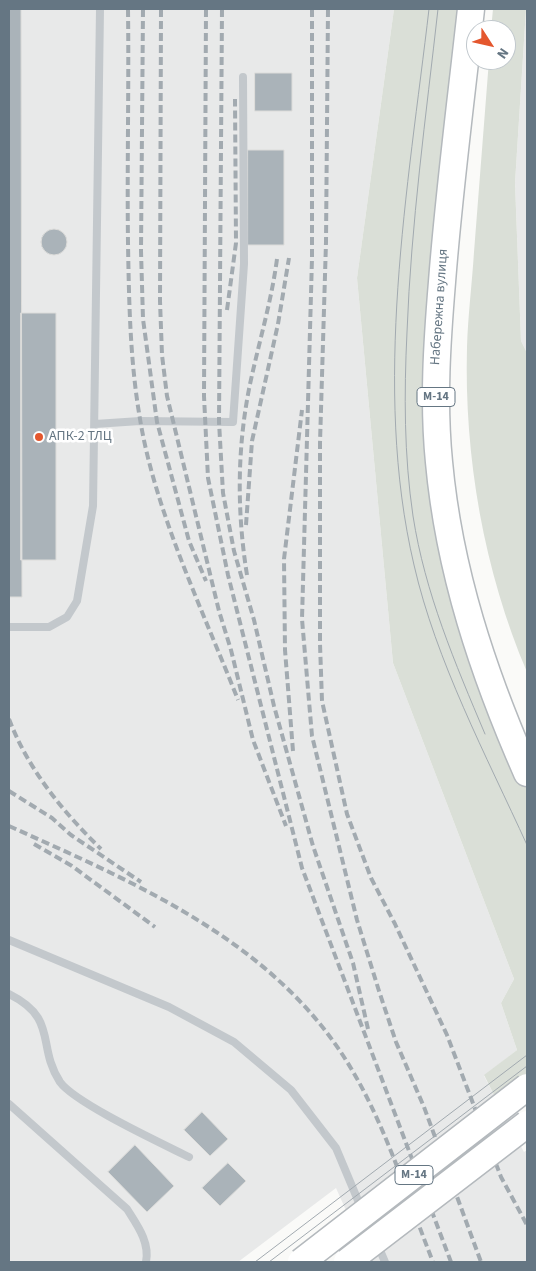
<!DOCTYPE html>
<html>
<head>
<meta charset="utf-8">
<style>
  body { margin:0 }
  #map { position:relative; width:536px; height:1271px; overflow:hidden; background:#fafaf8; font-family:"Source Sans 3",sans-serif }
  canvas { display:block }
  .frame { position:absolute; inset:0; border:10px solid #657683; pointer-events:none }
  .north { position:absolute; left:466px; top:20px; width:50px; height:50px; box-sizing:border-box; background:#fff; border:1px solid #c1c8cd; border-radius:50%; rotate:125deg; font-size:14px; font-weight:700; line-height:20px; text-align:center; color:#657683 }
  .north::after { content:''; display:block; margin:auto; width:18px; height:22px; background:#e4572e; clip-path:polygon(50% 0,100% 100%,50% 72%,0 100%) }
</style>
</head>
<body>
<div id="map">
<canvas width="536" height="1271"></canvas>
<div class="frame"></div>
<div class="north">N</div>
</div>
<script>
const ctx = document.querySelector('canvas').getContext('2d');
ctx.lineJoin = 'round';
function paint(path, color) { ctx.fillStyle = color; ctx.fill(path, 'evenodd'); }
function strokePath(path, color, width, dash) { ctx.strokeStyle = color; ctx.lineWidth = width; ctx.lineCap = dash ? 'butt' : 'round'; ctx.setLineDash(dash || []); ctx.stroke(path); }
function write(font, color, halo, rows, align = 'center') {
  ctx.font = font + ' "Source Sans 3",sans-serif'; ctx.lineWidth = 5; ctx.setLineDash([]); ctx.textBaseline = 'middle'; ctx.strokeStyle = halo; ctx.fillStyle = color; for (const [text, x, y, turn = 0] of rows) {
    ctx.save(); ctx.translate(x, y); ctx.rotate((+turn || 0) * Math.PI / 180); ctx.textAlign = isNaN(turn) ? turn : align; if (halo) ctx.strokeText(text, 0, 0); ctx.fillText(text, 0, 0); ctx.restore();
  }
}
paint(new Path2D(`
  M 9,9 L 394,9 L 357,278 L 393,663 L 514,979 L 501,1003 L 517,1050 L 484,1076 L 524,1152 L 527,1150 L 527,1262 L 369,1262 L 336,1188 L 238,1262 L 9,1262 Z
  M 526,9 L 527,9 L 527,353 L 521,341 L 515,183 Z`), '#e8e9e9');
paint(new Path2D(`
  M 394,9 L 457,9 L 424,348 L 423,385 L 508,746 L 527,788 L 527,1084 L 499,1105 L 484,1075 L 517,1050 L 501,1003 L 514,979 L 393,663 L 357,278 Z
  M 493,9 L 526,9 L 515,183 L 521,341 L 527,353 L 527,672 C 484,571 464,457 467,347 C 468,315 472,284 474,252 C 479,188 484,124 489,60 L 506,60 L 506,30 L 491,30 Z`), '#dadfd7');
const building = new Path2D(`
  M 9,9 L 21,9 L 22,597 L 9,597 Z
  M 255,73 L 292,73 L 292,111 L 255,111 Z
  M 248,150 L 284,150 L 284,245 L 248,245 Z
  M41 242a13 13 0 1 1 26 0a13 13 0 1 1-26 0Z
  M 21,313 L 56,313 L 56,560 L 21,560 Z
  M 202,1112 L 228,1139 L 210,1156 L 184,1130 Z
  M 135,1145 L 174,1186 L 147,1212 L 108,1172 Z
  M 228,1163 L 246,1181 L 220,1206 L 202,1188 Z`);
paint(building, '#aab3b9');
strokePath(building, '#dcdcda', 1);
const highway = new Path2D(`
  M 471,9 C 461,100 449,191 442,282 C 437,342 433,402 439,462 C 449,571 483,673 527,773`);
strokePath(highway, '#b4b9bd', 29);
strokePath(new Path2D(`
  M 95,424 L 140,421 L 233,422 L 244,264 L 243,77
  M 9,627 L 49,627 L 67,617 L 77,601 L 93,506 L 100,9
  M 9,940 L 169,1007 L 234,1042 L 291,1090 L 336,1148 L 362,1210
  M 9,994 C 59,1019 36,1045 60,1082 C 75,1103 161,1143 189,1157
  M 9,1104 L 127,1209 C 137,1225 150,1242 146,1262
  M 377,1243 L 385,1262`), '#c3c8cc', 8);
strokePath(highway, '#fff', 26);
strokePath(new Path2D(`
  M 429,9 C 408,189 372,386 414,565 C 436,661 486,755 527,845
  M 438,9 C 426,116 411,224 407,332 C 404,394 404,455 413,516 C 425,593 455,663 485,734
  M 255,1262 L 527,1055
  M 269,1262 L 527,1066`), '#a2aab0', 1);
strokePath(new Path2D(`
  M 128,9 C 129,87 127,165 128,243 C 129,302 130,361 140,419 C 155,512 204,613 238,700
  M 143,9 L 141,251 L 143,319 L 157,422 L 189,541 L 206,581
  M 161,9 L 160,301 L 162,355 L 167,396 L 219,611 L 231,650 L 253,740 L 286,826
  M 206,9 L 204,396 L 208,478 L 228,575 L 302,868 L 451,1262
  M 222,9 L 219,422 L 223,493 L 234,551 L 254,620 L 274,706 L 313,846 L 353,963 L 368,1029
  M 312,9 L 312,258 L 302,619 L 312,736 L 357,920 L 379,991 L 396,1042 L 424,1107 L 481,1262
  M 328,9 L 326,242 L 320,443 L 320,644 L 322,701 L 347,814 L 371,878 L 395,924 L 447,1035 L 501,1177 L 527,1225
  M 227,310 L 236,243 L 235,99
  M 246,525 L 252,441 L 278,324 L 289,258
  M 247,575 C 237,513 237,451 249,389 C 258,345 271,304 277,259
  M 9,719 C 28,769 62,811 101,849
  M 293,751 L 285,650 L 284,559 L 302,410
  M 9,791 L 52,818 L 71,835 L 141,882
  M 9,826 C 133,882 267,938 344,1057 C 384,1119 406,1194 433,1262
  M 34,844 L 72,866 L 155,927`), '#a2aab0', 4, [8, 4]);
const highwayBridge = new Path2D(`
  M 301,1262 L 527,1087
  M 347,1262 L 527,1124`);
strokePath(highwayBridge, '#b4b9bd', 29, []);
strokePath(highwayBridge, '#fff', 26);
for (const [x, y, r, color] of [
  [39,437,5,"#e4572e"]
]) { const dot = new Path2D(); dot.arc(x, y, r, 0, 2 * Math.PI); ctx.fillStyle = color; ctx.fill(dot); strokePath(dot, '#fff', 2); }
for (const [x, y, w] of [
  [436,397,38],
  [414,1175,38]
]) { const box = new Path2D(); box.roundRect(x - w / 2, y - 9.5, w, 19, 4); ctx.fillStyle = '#fff'; ctx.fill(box); strokePath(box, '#657683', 1); }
write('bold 12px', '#657683', null, [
  ["М-14",436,397],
  ["М-14",414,1175]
]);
write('14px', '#657683', '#fff', [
  ["Набережна вулиця",440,307,-86]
]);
write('14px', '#657683', '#fff', [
  ["АПК-2 ТЛЦ",49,437]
], 'left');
</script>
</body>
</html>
